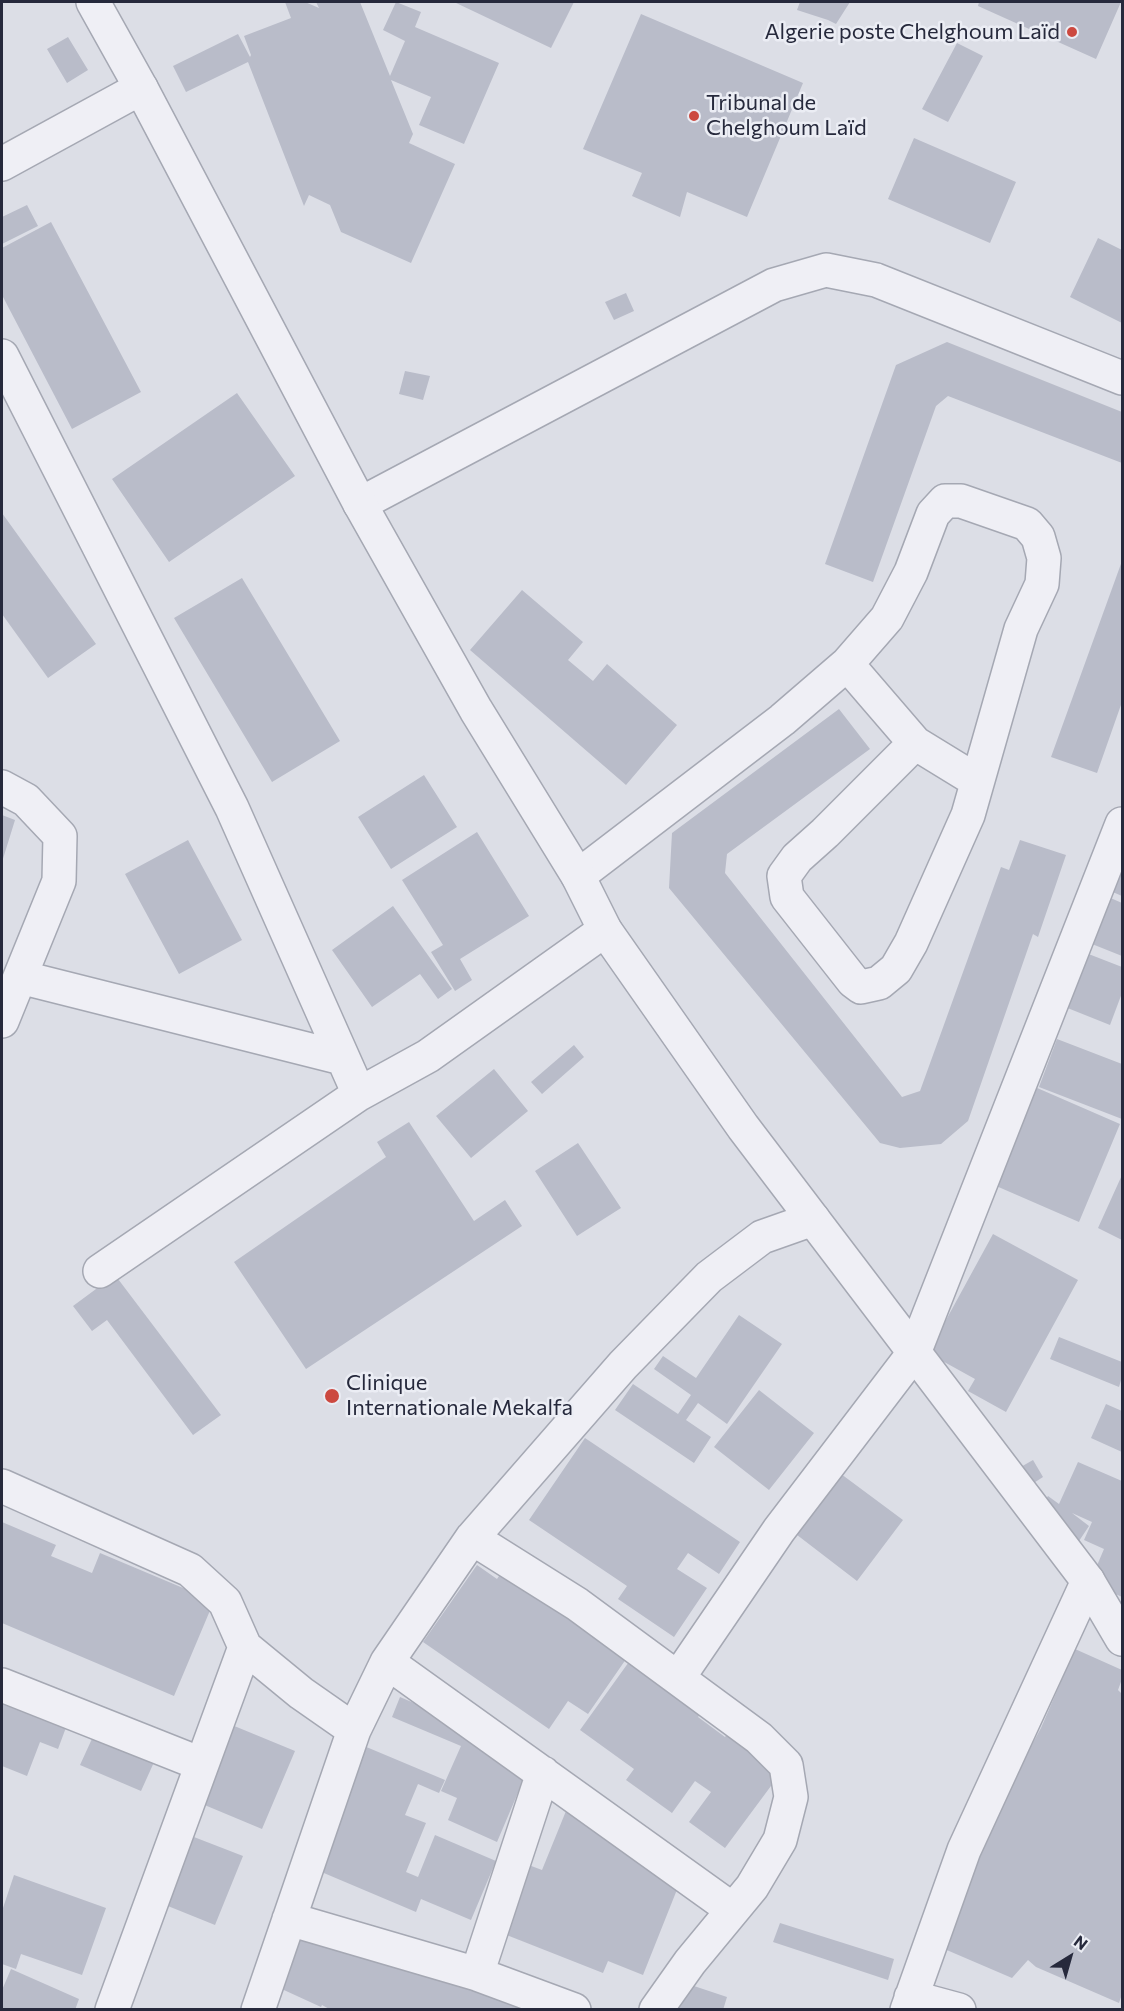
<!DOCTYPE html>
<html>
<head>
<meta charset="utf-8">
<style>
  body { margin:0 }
  #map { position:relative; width:1124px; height:2011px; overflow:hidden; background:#dcdee6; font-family:Commissioner,sans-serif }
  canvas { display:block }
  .frame { position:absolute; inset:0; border:3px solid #26293c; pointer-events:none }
  .north { position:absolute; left:1040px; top:1927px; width:60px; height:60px; -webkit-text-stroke:4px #ebedf4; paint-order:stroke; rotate:37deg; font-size:16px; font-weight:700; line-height:24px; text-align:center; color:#26293c }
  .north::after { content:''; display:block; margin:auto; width:21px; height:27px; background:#26293c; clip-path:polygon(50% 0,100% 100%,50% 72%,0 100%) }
</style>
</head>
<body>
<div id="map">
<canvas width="1124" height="2011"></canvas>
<div class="frame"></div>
<div class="north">N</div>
</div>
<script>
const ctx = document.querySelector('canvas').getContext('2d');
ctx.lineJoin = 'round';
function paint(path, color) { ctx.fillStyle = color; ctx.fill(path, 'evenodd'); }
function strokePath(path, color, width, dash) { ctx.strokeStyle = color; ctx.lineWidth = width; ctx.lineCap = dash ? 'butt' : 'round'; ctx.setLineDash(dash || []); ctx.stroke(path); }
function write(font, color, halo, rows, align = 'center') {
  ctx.font = font + ' Commissioner,sans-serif'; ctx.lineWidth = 5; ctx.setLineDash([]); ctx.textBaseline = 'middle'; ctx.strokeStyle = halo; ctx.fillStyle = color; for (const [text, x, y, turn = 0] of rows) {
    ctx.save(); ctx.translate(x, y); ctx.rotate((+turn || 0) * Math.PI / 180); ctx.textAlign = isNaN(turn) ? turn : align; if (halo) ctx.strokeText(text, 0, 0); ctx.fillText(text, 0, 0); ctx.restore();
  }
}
paint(new Path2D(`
  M 285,2 L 305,2 L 319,8 L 316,2 L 360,2 L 390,76 L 405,41 L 383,30 L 396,2 L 421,12 L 415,27 L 499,63 L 464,144 L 419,125 L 431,97 L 391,80 L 413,134 L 409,143 L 455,164 L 411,263 L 341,232 L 330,205 L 309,195 L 304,206 L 248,62 L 186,92 L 173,66 L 238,34 L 250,57 L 251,55 L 244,36 L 291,18 Z
  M 454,2 L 574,2 L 551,48 Z
  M 800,2 L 850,2 L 836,24 L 828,20 L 797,10 Z
  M 979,2 L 1121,2 L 1096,59 L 978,6 Z
  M 641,14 L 803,83 L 747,217 L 687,192 L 680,217 L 632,196 L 642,173 L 583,149 Z
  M 68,37 L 88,70 L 67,83 L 47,49 Z
  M 957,43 L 983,56 L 948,122 L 922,109 Z
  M 914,138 L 1016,182 L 990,243 L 888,199 Z
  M 27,205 L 38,226 L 2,244 L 2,217 Z
  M 51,222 L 141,392 L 72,429 L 2,295 L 2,248 Z
  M 1098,238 L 1122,250 L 1122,323 L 1070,297 Z
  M 626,293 L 634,311 L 614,320 L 605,302 Z
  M 947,342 L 1122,412 L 1122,463 L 948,396 L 936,406 L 873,582 L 825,564 L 896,365 Z
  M 405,371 L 430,376 L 423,400 L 399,394 Z
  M 237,393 L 295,476 L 169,562 L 112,479 Z
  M 2,513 L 96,644 L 48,678 L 2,614 Z
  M 1122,561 L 1122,702 L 1097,773 L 1051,757 Z
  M 242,578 L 340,741 L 272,782 L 174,618 Z
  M 522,590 L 583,642 L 568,660 L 593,681 L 607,664 L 677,725 L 626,785 L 470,650 Z
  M 839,709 L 870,749 L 727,854 L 725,873 L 902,1097 L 920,1091 L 1001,867 L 1009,870 L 1020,840 L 1066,855 L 1038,937 L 1033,934 L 968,1121 L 941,1144 L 900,1148 L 880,1143 L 669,888 L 672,833 Z
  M 424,775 L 457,827 L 391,869 L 358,817 Z
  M 2,815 L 15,820 L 2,862 Z
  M 477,832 L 529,916 L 460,959 L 472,980 L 455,991 L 431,952 L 443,945 L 402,880 Z
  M 188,840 L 242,940 L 179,974 L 125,874 Z
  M 1122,854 L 1122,896 L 1108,890 Z
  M 1106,896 L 1122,903 L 1122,956 L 1087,942 Z
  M 393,906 L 452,989 L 438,999 L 420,974 L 372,1007 L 332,950 Z
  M 1086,953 L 1122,967 L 1122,993 L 1110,1025 L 1065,1007 Z
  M 1057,1039 L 1122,1064 L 1122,1119 L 1039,1087 Z
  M 574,1045 L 584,1057 L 542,1094 L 531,1082 Z
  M 494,1069 L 528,1111 L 471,1158 L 436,1116 Z
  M 1028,1084 L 1120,1124 L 1079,1222 L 987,1182 Z
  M 409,1122 L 474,1221 L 505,1200 L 522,1226 L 306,1369 L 234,1262 L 386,1157 L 377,1142 Z
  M 578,1143 L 621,1208 L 577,1236 L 535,1171 Z
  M 1122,1175 L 1122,1240 L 1098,1228 Z
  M 993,1234 L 1078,1280 L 1006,1412 L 968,1391 L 975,1379 L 928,1353 Z
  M 115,1275 L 221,1415 L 193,1435 L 107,1320 L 92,1331 L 73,1306 Z
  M 739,1315 L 782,1344 L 727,1424 L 698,1403 L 686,1420 L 711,1437 L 694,1463 L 615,1410 L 633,1384 L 678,1414 L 691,1395 L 654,1369 L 663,1356 L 696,1378 Z
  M 1059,1337 L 1122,1362 L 1122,1377 L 1119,1387 L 1050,1359 Z
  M 759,1390 L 814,1433 L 769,1490 L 714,1447 Z
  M 1106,1404 L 1122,1411 L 1122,1452 L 1091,1438 Z
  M 585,1438 L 740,1542 L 719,1574 L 688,1553 L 677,1569 L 707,1588 L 674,1637 L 618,1599 L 627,1586 L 529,1520 Z
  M 1033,1460 L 1043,1477 L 1029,1486 L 1019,1468 Z
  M 1078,1462 L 1122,1481 L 1122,1597 L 1090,1582 L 1104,1549 L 1084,1540 L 1092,1522 L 1072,1513 L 1089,1526 L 1079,1541 L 1064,1530 L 1030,1521 L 1048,1496 L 1059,1504 Z
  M 833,1468 L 903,1520 L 857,1581 L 788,1528 Z
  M 2,1522 L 56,1545 L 51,1556 L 92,1573 L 100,1553 L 214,1601 L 174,1696 L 2,1623 Z
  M 477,1565 L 497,1579 L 503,1570 L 633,1649 L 588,1714 L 568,1701 L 549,1729 L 423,1642 Z
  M 1075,1649 L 1122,1670 L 1122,1679 L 1118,1690 L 1122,1694 L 1122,1994 L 1119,2003 L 1036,1967 L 1028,1960 L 1012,1978 L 935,1945 L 1013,1779 L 1041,1728 Z
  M 631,1659 L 709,1702 L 698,1717 L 725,1737 L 734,1725 L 788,1763 L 725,1848 L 689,1822 L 711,1792 L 695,1781 L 672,1813 L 626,1780 L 634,1769 L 580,1730 Z
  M 2,1679 L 74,1706 L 58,1749 L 40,1742 L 27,1776 L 2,1766 Z
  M 400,1697 L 534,1755 L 497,1842 L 448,1820 L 457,1798 L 441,1791 L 461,1746 L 392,1717 Z
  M 89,1710 L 102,1720 L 137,1735 L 130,1750 L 155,1760 L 141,1791 L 80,1765 L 96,1730 L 90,1739 L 76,1730 Z
  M 227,1723 L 295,1751 L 262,1829 L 195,1801 Z
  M 364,1746 L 445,1780 L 439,1793 L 418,1784 L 405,1815 L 426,1823 L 406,1872 L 418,1877 L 435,1835 L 496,1861 L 471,1920 L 421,1899 L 416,1912 L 312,1868 Z
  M 566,1811 L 650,1844 L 682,1877 L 643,1975 L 608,1961 L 603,1973 L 499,1932 L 526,1864 L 542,1870 Z
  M 181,1832 L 243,1856 L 215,1925 L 153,1900 Z
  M 14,1875 L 106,1908 L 82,1975 L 21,1954 L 16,1969 L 2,1964 L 2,1911 Z
  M 780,1923 L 894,1959 L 888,1980 L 773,1942 Z
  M 301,1925 L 538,2010 L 331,2010 L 322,2005 L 321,2007 L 273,1985 Z
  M 11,1969 L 79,1999 L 75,2010 L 2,2010 L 2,1990 Z
  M 676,1980 L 727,1997 L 723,2010 L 667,2010 Z`), '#b9bcc9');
const minor = new Path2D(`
  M 2,164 L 141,88
  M 2,356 L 232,808 L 359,1094 L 428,1056 L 605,930
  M 360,504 L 774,285 L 826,270 L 876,280 L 1122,378
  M 847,664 L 887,618 L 911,572 L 933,514 L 945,501 L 961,501 L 1027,524 L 1038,537 L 1044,558 L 1042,584 L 1021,629 L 968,815 L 911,943 L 896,969 L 879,983 L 861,987 L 853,981 L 787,897 L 784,876 L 797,858 L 825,833 L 915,743
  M 2,787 L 26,800 L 60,836 L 59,881 L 2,1021
  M 578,876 L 782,720 L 847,664 L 915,743 L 977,781
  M 20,977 L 342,1058
  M 100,1271 L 359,1094
  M 2,1486 L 190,1570 L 225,1602 L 245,1647 L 301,1693 L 354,1730
  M 472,1538 L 577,1604 L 759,1738 L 786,1765 L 791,1797 L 780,1840 L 752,1887 L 690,1962 L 656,2010
  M 387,1662 L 733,1910
  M 678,1678 L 779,1530 L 914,1353 L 1122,824
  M 2,1685 L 201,1764
  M 289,1919 L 477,1974 L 574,2010
  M 477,1974 L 543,1773
  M 911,1997 L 959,2010
  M 112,2010 L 245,1647
  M 258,2010 L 354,1730 L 387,1662 L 472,1538 L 623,1365 L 709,1277 L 762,1237 L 813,1219
  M 907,2010 L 964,1850 L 1088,1581`);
const tertiary = new Path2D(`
  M 93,2 L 141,88 L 360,504 L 476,710 L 578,876 L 605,930 L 743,1127 L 1088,1581 L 1122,1639`);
strokePath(minor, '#a5a8b3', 36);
strokePath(tertiary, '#a5a8b3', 36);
strokePath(minor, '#efeff5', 33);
strokePath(tertiary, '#efeff5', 33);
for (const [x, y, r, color] of [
  [1072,32,6,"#cc4940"],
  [694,116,6,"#cc4940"],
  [332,1396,8,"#cc4940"]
]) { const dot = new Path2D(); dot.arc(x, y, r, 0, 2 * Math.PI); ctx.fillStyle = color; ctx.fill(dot); strokePath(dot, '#ebedf4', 2); }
write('22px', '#26293c', '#ebedf4', [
  ["Algerie poste Chelghoum Laïd",1060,32,"right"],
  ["Tribunal de",706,103],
  ["Chelghoum Laïd",706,128],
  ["Clinique",346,1383],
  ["Internationale Mekalfa",346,1408]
], 'left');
</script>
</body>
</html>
